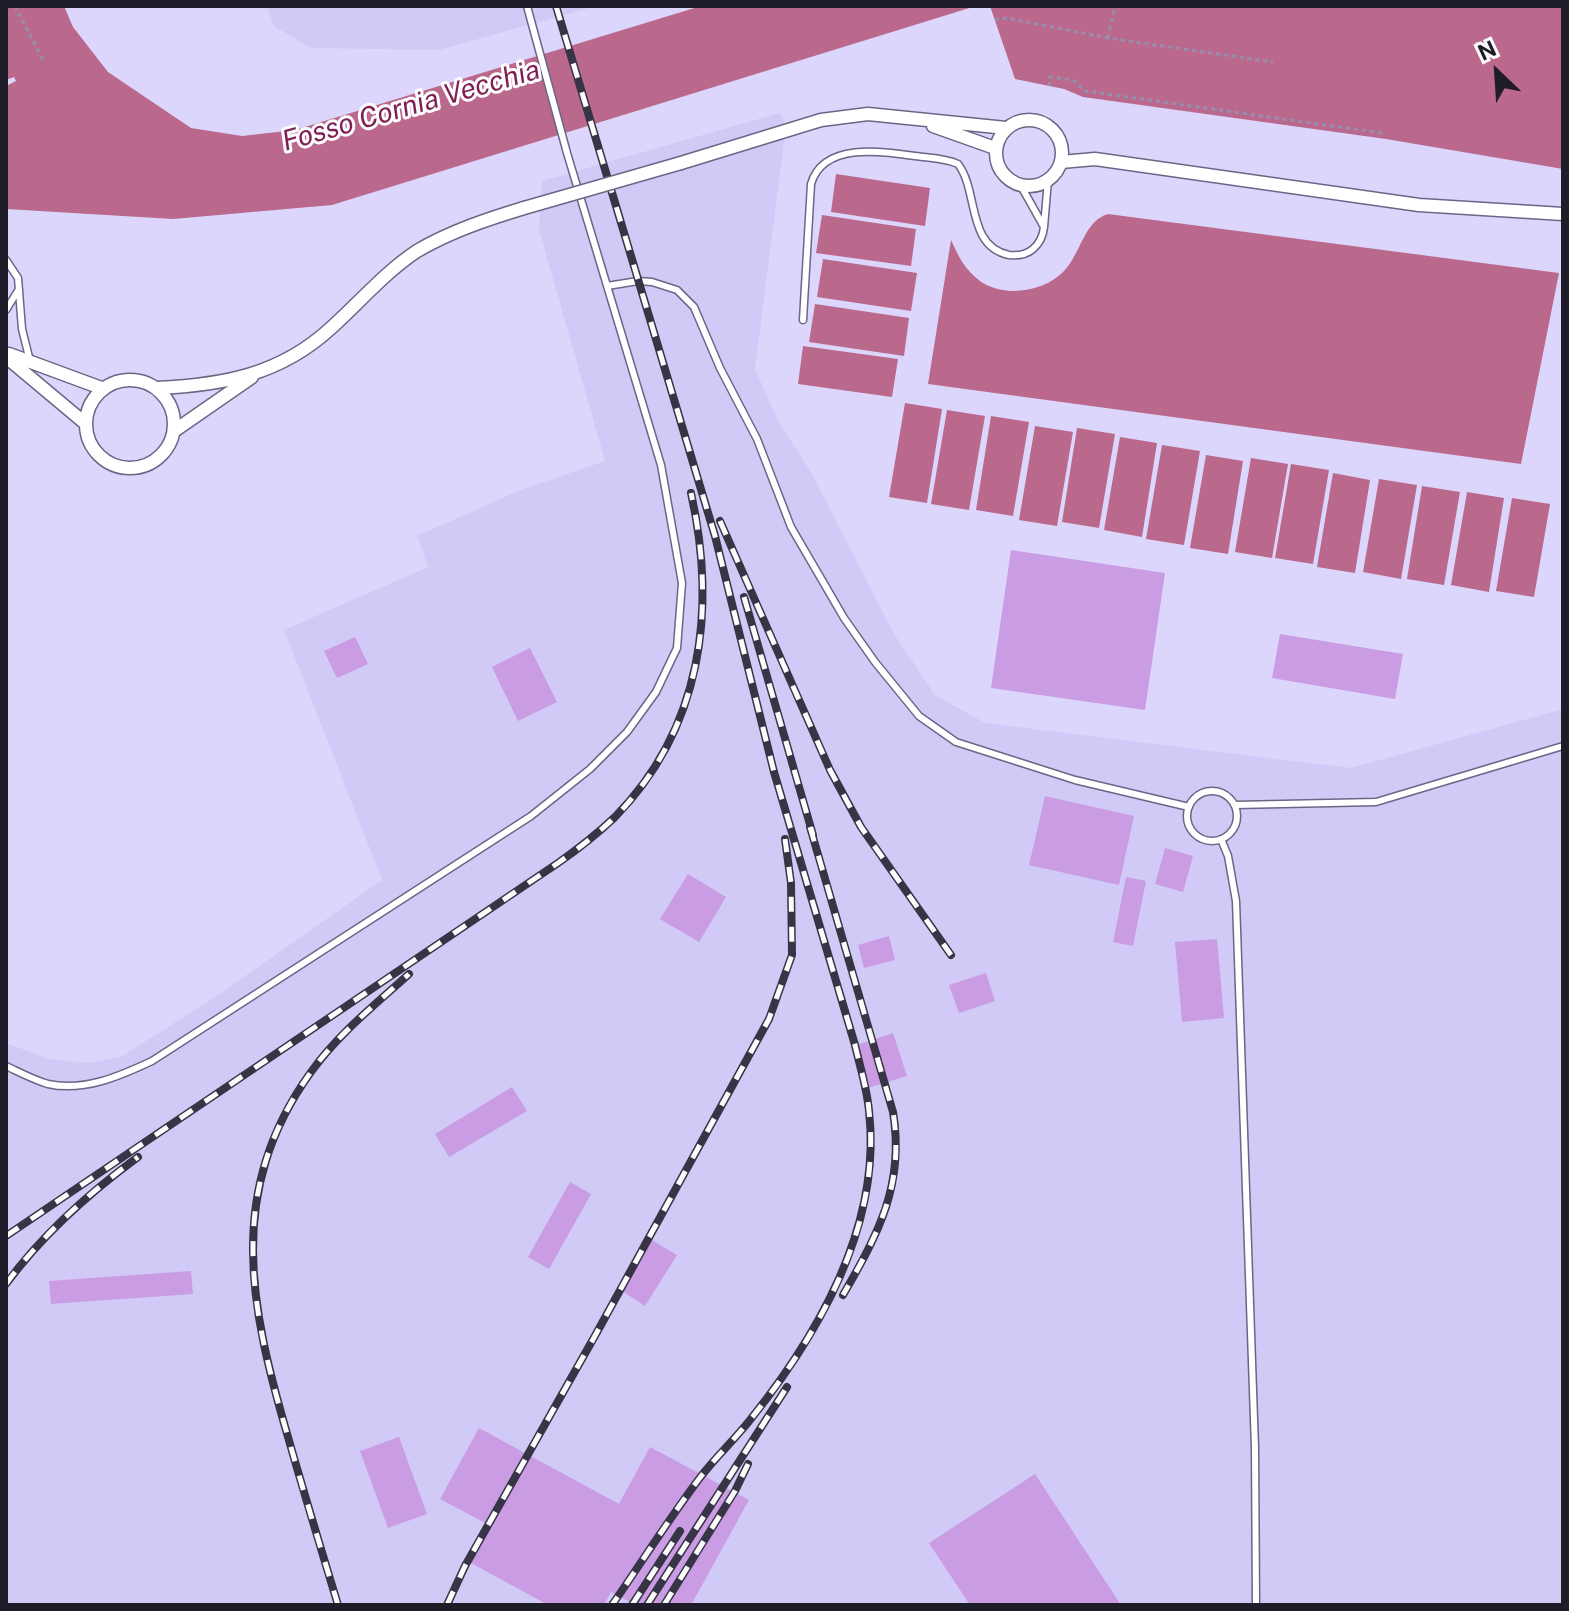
<!DOCTYPE html>
<html>
<head>
<meta charset="utf-8">
<style>
  body { margin:0 }
  #map { position:relative; width:1569px; height:1611px; overflow:hidden; background:#dcd6fc; font-family:"Public Sans",sans-serif }
  canvas { display:block }
  .frame { position:absolute; inset:0; border:8px solid #1f1c2a; pointer-events:none }
  .north { position:absolute; left:1457px; top:32px; width:80px; height:80px; -webkit-text-stroke:6px #fcfcfc; paint-order:stroke; rotate:335deg; font-size:22px; font-weight:700; line-height:32px; text-align:center; color:#1f1c2a }
  .north::after { content:''; display:block; margin:auto; width:28px; height:36px; background:#1f1c2a; clip-path:polygon(50% 0,100% 100%,50% 72%,0 100%) }
</style>
</head>
<body>
<div id="map">
<canvas width="1569" height="1611"></canvas>
<div class="frame"></div>
<div class="north">N</div>
</div>
<script>
const ctx = document.querySelector('canvas').getContext('2d');
ctx.lineJoin = 'round';
function paint(path, color) { ctx.fillStyle = color; ctx.fill(path, 'evenodd'); }
function strokePath(path, color, width, dash) { ctx.strokeStyle = color; ctx.lineWidth = width; ctx.lineCap = dash ? 'butt' : 'round'; ctx.setLineDash(dash || []); ctx.stroke(path); }
function write(font, color, halo, rows, align = 'center') {
  ctx.font = font + ' "Public Sans",sans-serif'; ctx.lineWidth = 6; ctx.setLineDash([]); ctx.textBaseline = 'middle'; ctx.strokeStyle = halo; ctx.fillStyle = color; for (const [text, x, y, turn = 0] of rows) {
    ctx.save(); ctx.translate(x, y); ctx.rotate((+turn || 0) * Math.PI / 180); ctx.textAlign = isNaN(turn) ? turn : align; if (halo) ctx.strokeText(text, 0, 0); ctx.fillText(text, 0, 0); ctx.restore();
  }
}
paint(new Path2D(`
  M 267,6 L 596,6 L 439,50 L 311,48 L 274,26 Z
  M 780,113 L 786,126 L 755,369 L 777,419 L 812,474 L 894,634 L 935,695 L 985,723 L 1351,768 L 1563,709 L 1563,1605 L 6,1605 L 6,1043 L 49,1059 L 87,1063 L 121,1057 L 218,995 L 382,880 L 284,630 L 428,567 L 417,536 L 523,489 L 605,461 L 539,230 L 542,181 Z`), '#d1caf7');
paint(new Path2D(`
  M 6,6 L 64,6 L 73,27 L 108,72 L 191,128 L 242,136 L 295,130 L 701,6 L 976,6 L 332,205 L 173,219 L 6,209 L 6,86 L 16,81 L 14,77 L 6,80 Z
  M 990,6 L 1563,6 L 1563,169 L 1386,139 L 1083,97 L 1064,89 L 1015,79 Z
  M 836,174 L 930,188 L 925,226 L 831,212 Z
  M 1108,214 L 1559,273 L 1521,464 L 928,384 L 951,240 C 957,253 963,266 974,276 C 997,299 1042,294 1064,271 C 1081,253 1084,221 1108,214 Z
  M 822,215 L 916,229 L 911,266 L 816,253 Z
  M 823,259 L 917,273 L 911,311 L 817,297 Z
  M 815,304 L 909,318 L 904,356 L 809,342 Z
  M 803,346 L 898,359 L 892,397 L 798,384 Z
  M 905,403 L 942,409 L 927,503 L 889,497 Z
  M 947,410 L 985,416 L 969,510 L 931,504 Z
  M 991,416 L 1029,422 L 1013,516 L 976,510 Z
  M 1035,426 L 1073,432 L 1057,526 L 1019,520 Z
  M 1077,428 L 1115,434 L 1099,528 L 1062,522 Z
  M 1120,437 L 1157,443 L 1142,537 L 1104,530 Z
  M 1162,445 L 1200,451 L 1184,545 L 1146,539 Z
  M 1206,455 L 1243,461 L 1228,554 L 1190,548 Z
  M 1251,458 L 1288,464 L 1272,558 L 1235,552 Z
  M 1291,464 L 1329,470 L 1313,564 L 1275,558 Z
  M 1333,473 L 1370,480 L 1355,573 L 1317,567 Z
  M 1379,479 L 1417,485 L 1401,579 L 1363,572 Z
  M 1422,486 L 1460,492 L 1444,585 L 1407,579 Z
  M 1467,492 L 1504,498 L 1489,592 L 1451,585 Z
  M 1512,498 L 1550,504 L 1534,597 L 1496,591 Z`), '#ba698d');
paint(new Path2D(`
  M 1011,550 L 1165,573 L 1145,710 L 991,688 Z
  M 1280,634 L 1403,654 L 1395,699 L 1272,678 Z
  M 355,637 L 368,664 L 337,678 L 324,651 Z
  M 530,648 L 557,702 L 518,721 L 492,667 Z
  M 1045,796 L 1134,816 L 1119,885 L 1029,865 Z
  M 1165,848 L 1193,856 L 1183,892 L 1155,884 Z
  M 688,874 L 726,897 L 699,942 L 660,919 Z
  M 1126,877 L 1146,881 L 1133,946 L 1113,942 Z
  M 889,936 L 895,960 L 864,968 L 858,945 Z
  M 1217,939 L 1224,1018 L 1182,1022 L 1175,942 Z
  M 986,973 L 995,1001 L 959,1013 L 949,985 Z
  M 893,1033 L 907,1076 L 865,1089 L 851,1047 Z
  M 512,1087 L 527,1111 L 449,1157 L 435,1134 Z
  M 570,1182 L 591,1194 L 549,1269 L 528,1257 Z
  M 650,1239 L 677,1255 L 645,1306 L 619,1289 Z
  M 191,1271 L 193,1294 L 51,1304 L 49,1281 Z
  M 479,1428 L 619,1504 L 650,1447 L 749,1500 L 691,1605 L 636,1605 L 611,1592 L 604,1605 L 548,1605 L 469,1562 L 489,1525 L 440,1499 Z
  M 399,1437 L 427,1514 L 388,1528 L 360,1451 Z
  M 1035,1474 L 1121,1605 L 970,1605 L 929,1543 Z`), '#c99ce4');
const lane = new Path2D(`
  M 1021,186 L 1044,227 L 1048,180
  M 6,260 L 18,278 L 22,329 L 30,361
  M 607,286 L 638,281 L 652,282 L 677,290 L 694,307 L 720,368 L 757,439 L 791,527 L 844,618 L 875,662 L 919,716 L 956,742 L 1075,780 L 1189,807
  M 6,310 L 19,289
  M 803,320 L 811,184 C 823,142 882,151 915,156 C 929,158 945,158 958,164 C 979,191 966,246 1009,255 C 1018,256 1026,255 1033,249 C 1040,243 1043,237 1044,227
  M1187 816a25 25 0 1 1 50 0a25 25 0 1 1-50 0Z
  M 1235,805 L 1376,802 L 1563,746
  M 1221,839 L 1228,856 L 1236,901 L 1255,1448 L 1256,1605
  M 6,1066 C 19,1072 34,1080 48,1084 C 84,1092 120,1076 152,1061 L 531,816 L 590,769 L 627,732 L 656,692 L 677,648 L 682,583 L 661,465 L 567,153 L 527,6`);
const street = new Path2D(`
  M996 153a33 33 0 1 1 66 0a33 33 0 1 1-66 0Z
  M 933,126 L 995,148
  M 1061,162 L 1095,159 L 1419,205 L 1563,214
  M 681,163 L 821,120 L 868,114 L 1006,128
  M 9,354 L 104,389
  M 6,357 L 86,424
  M86 424a44 44 0 1 1 88 0a44 44 0 1 1-88 0Z
  M 157,388 C 223,385 280,375 331,328 C 360,302 384,273 417,251 C 451,231 488,219 524,208
  M 174,431 L 252,377`);
strokePath(lane, '#6b6586', 9);
strokePath(street, '#6b6586', 15);
strokePath(new Path2D(`
  M 15,6 L 43,60
  M 995,20 L 1007,18 L 1108,38 L 1273,62
  M 1108,38 L 1115,6
  M 1049,86 L 1050,77 L 1073,80 L 1085,91 L 1382,133`), '#948fac', 3, [4, 4]);
strokePath(lane, '#fff', 6);
strokePath(street, '#fff', 12);
const rail = new Path2D(`
  M 556,6 L 715,536 L 774,772 L 855,1045 C 860,1067 867,1088 869,1111 C 882,1225 819,1334 750,1420 C 735,1439 717,1456 702,1475 C 670,1517 642,1562 612,1605
  M 720,521 L 830,770 L 861,827 L 951,955
  M 744,597 L 813,835
  M 810,827 L 893,1112 C 905,1185 878,1234 843,1295
  M 6,1236 L 558,863 C 578,849 597,834 615,817 C 702,728 717,610 691,493
  M 6,1284 C 42,1235 89,1193 138,1157
  M 338,1605 C 321,1549 304,1493 288,1437 C 250,1307 225,1191 311,1072 C 338,1034 375,1005 409,974
  M 447,1605 L 465,1566 L 596,1334 L 769,1019 L 792,955 L 791,883 L 785,839
  M 632,1605 L 680,1531
  M 647,1605 L 787,1387
  M 664,1605 L 735,1491 L 748,1464`);
strokePath(rail, '#373445', 8);
strokePath(rail, '#fcfcfc', 5, [15]);
const streetBridge = new Path2D(`
  M 524,208 L 681,163`);
strokePath(streetBridge, '#6b6586', 15, []);
strokePath(streetBridge, '#fff', 12);
write('italic 28px', '#7f1e52', '#fcfcfc', [
  ["Fosso Cornia Vecchia",411,106,-16]
]);
</script>
</body>
</html>
